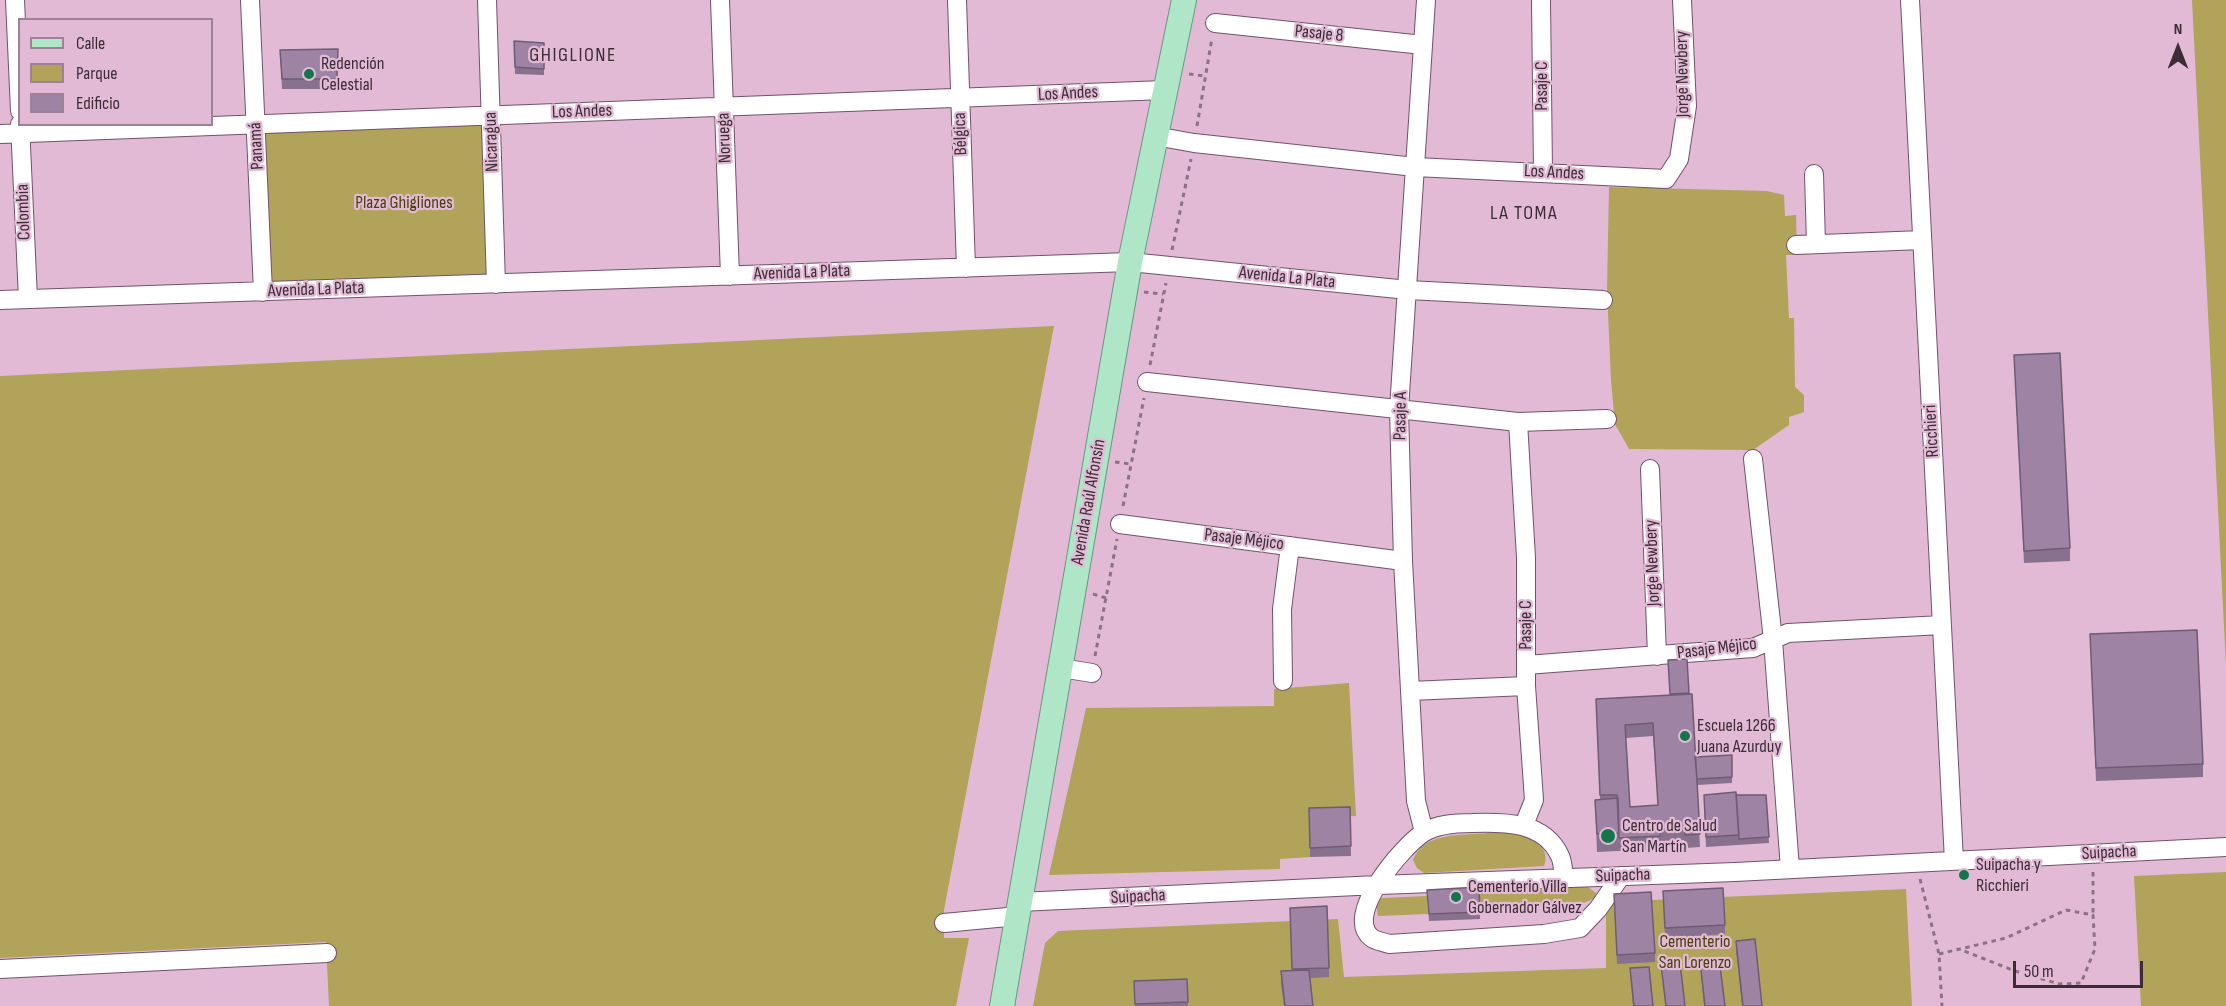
<!DOCTYPE html>
<html>
<head>
<meta charset="utf-8">
<style>
  body { margin:0 }
  #map { position:relative; width:2226px; height:1006px; overflow:hidden; background:#e2bad5; font-family:"Sofia Sans Condensed",sans-serif }
  canvas { display:block }
  .legend { position:absolute; left:18px; top:18px; width:195px; height:108px; box-sizing:border-box; background:#e2bad5; border:2px solid #9f8195; margin:0; padding:8px 10px; list-style:none; font-size:18px; color:#3b2c36 }
  .legend li { display:flex; align-items:center; gap:12px; height:30px }
  .legend b { width:30px; border:2px solid #9f8195 }
  .north { position:absolute; left:2148px; top:18px; width:60px; height:60px; -webkit-text-stroke:4px #e2bad5; paint-order:stroke; rotate:0deg; font-size:16px; font-weight:700; line-height:24px; text-align:center; color:#3b2c36 }
  .north::after { content:''; display:block; margin:auto; width:21px; height:27px; background:#3b2c36; clip-path:polygon(50% 0,100% 100%,50% 72%,0 100%) }
  .scale { position:absolute; left:2013px; top:961px; width:130px; height:27px; box-sizing:border-box; border:3px solid #3b2c36; border-top:0; padding-left:8px; font-size:18px; line-height:21px; white-space:nowrap; color:#3b2c36; -webkit-text-stroke:4px #e2bad5; paint-order:stroke }
</style>
</head>
<body>
<div id="map">
<canvas width="2226" height="1006"></canvas>
<ul class="legend">
<li><b style="height:8px;background:#b0e6c8"></b>Calle</li>
<li><b style="height:16px;background:#b1a35a"></b>Parque</li>
<li><b style="height:16px;background:#9e83a5"></b>Edificio</li>
</ul>
<div class="north">N</div>
<div class="scale">50 m</div>
</div>
<script>
const ctx = document.querySelector('canvas').getContext('2d');
ctx.lineJoin = 'round';
function paint(path, color) { ctx.fillStyle = color; ctx.fill(path, 'evenodd'); }
function strokePath(path, color, width, dash) { ctx.strokeStyle = color; ctx.lineWidth = width; ctx.lineCap = dash ? 'butt' : 'round'; ctx.setLineDash(dash || []); ctx.stroke(path); }
function write(font, color, halo, rows, align = 'center') {
  ctx.font = font + ' "Sofia Sans Condensed",sans-serif'; ctx.lineWidth = 4.5; ctx.setLineDash([]); ctx.textBaseline = 'middle'; ctx.strokeStyle = halo; ctx.fillStyle = color; for (const [text, x, y, turn = 0] of rows) {
    ctx.save(); ctx.translate(x, y); ctx.rotate((+turn || 0) * Math.PI / 180); ctx.textAlign = isNaN(turn) ? turn : align; if (halo) ctx.strokeText(text, 0, 0); ctx.fillText(text, 0, 0); ctx.restore();
  }
}
paint(new Path2D(`
  M 2192,0 L 2226,0 L 2226,666 Z
  M 484,124 L 490,272 L 484,277 L 277,285 L 270,281 L 264,138 L 266,132 Z
  M 1609,187 L 1767,191 L 1784,195 L 1785,216 L 1796,215 L 1797,255 L 1786,255 L 1789,318 L 1794,318 L 1795,387 L 1804,395 L 1804,412 L 1789,417 L 1789,425 L 1753,450 L 1629,449 L 1615,424 L 1611,380 L 1607,290 Z
  M 1054,326 L 944,910 L 944,938 L 969,938 L 956,1006 L 329,1006 L 326,942 L 0,958 L 0,376 Z
  M 1349,683 L 1356,816 L 1309,818 L 1310,857 L 1280,859 L 1280,869 L 1049,875 L 1086,708 L 1274,706 L 1274,689 Z
  M 1488,833 C 1498,833 1508,832 1518,833 C 1534,834 1551,850 1544,866 L 1424,873 L 1417,868 L 1413,860 C 1424,831 1462,836 1488,833 Z
  M 2226,872 L 2226,1006 L 2141,1006 L 2134,876 Z
  M 1581,885 L 1588,887 L 1596,893 L 1595,898 L 1584,903 L 1480,908 L 1479,893 L 1518,887 Z
  M 1906,889 L 1912,1006 L 1033,1006 L 1045,943 L 1058,931 L 1338,919 L 1344,977 L 1606,968 L 1606,902 Z
  M 1427,896 L 1428,914 L 1378,916 L 1376,902 L 1382,898 Z`), '#b1a35a');
const minor = new Path2D(`
  M 15,0 L 20,111
  M 250,0 L 263,292
  M 487,0 L 496,284
  M 720,0 L 730,276
  M 957,0 L 966,268
  M 1541,0 L 1543,172
  M 1910,0 L 1954,861
  M 1215,23 L 1423,45
  M 20,124 L 28,299
  M 0,134 L 1165,90
  M 1155,136 L 1194,143 L 1415,167 L 1666,179 L 1679,159 L 1687,106 L 1682,0
  M 1814,174 L 1816,244
  M 1796,245 L 1922,240
  M 0,300 L 1130,262 L 1408,290 L 1603,300
  M 1147,382 L 1518,422 L 1607,419
  M 1518,422 L 1526,558 L 1526,686 L 1534,800 L 1524,825
  M 1753,459 L 1773,640 L 1790,869
  M 1650,469 L 1657,656
  M 1120,524 L 1403,561
  M 1526,665 L 1753,648 L 1788,633 L 1942,625
  M 1061,668 L 1092,673
  M 1283,681 L 1282,609 L 1290,546
  M 1410,691 L 1526,686
  M 1424,832 L 1416,801 L 1403,561 L 1399,409 L 1426,0
  M 1564,878 C 1563,871 1563,862 1560,856 C 1544,821 1504,822 1472,823 C 1456,823 1437,824 1423,833 C 1403,846 1342,916 1372,938 C 1376,941 1384,942 1389,944 L 1544,934 L 1580,928 L 1598,909 L 1621,876
  M 1020,902 L 1378,885 L 1735,872 L 2226,847
  M 944,923 L 1018,916
  M 0,969 L 327,953`);
const major = new Path2D(`
  M 1002,1006 L 1130,262 L 1184,0`);
strokePath(minor, '#745169', 20);
strokePath(major, '#659a7e', 26);
strokePath(new Path2D(`
  M 1189,74 L 1205,76
  M 1197,126 L 1212,38
  M 1172,250 L 1191,159
  M 1144,292 L 1163,294
  M 1150,365 L 1166,283
  M 1115,462 L 1131,464
  M 1123,506 L 1144,398
  M 1093,594 L 1106,598
  M 1095,656 L 1117,539
  M 2093,872 L 2093,915
  M 1920,879 L 1939,954 L 1942,1006
  M 1939,954 L 2006,938 L 2066,910 L 2093,915 L 2095,949 L 2081,983 L 2059,984 L 2015,971 L 1959,949`), '#8d7284', 3, [4.5, 4.5]);
strokePath(minor, '#fff', 18);
strokePath(major, '#b0e6c8', 24);
paint(new Path2D(`
  M 514,41 L 544,43 L 544,75 L 515,74 Z
  M 338,49 L 337,89 L 282,89 L 280,50 Z
  M 2014,355 L 2070,548 L 2070,561 L 2024,563 Z
  M 2090,634 L 2203,764 L 2203,777 L 2096,781 Z
  M 1687,659 L 1689,694 L 1695,757 L 1732,755 L 1732,783 L 1697,785 L 1700,847 L 1685,848 L 1684,840 L 1660,841 L 1660,849 L 1597,852 L 1595,800 L 1600,799 L 1596,699 L 1670,695 L 1668,660 ZM 1653,736 L 1658,805 L 1630,807 L 1626,738 Z
  M 1704,795 L 1766,795 L 1769,843 L 1706,847 Z
  M 1350,807 L 1351,856 L 1310,857 L 1309,808 Z
  M 1479,887 L 1480,919 L 1429,921 L 1427,890 Z
  M 1663,891 L 1725,925 L 1725,934 L 1665,938 Z
  M 1614,894 L 1655,953 L 1655,962 L 1617,964 Z
  M 1290,908 L 1329,968 L 1329,977 L 1310,978 L 1313,1006 L 1284,1006 L 1281,984 L 1281,971 L 1292,971 Z
  M 1736,941 L 1762,1006 L 1742,1006 L 1736,951 Z
  M 1700,961 L 1725,1006 L 1704,1006 Z
  M 1630,968 L 1653,1006 L 1633,1006 Z
  M 1187,979 L 1188,1006 L 1135,1006 L 1134,981 Z`), '#88718e');
const building = new Path2D(`
  M 514,41 L 544,43 L 544,69 L 515,67 Z
  M 338,49 L 337,79 L 282,79 L 280,50 Z
  M 2060,353 L 2070,548 L 2024,551 L 2014,355 Z
  M 2197,630 L 2203,764 L 2096,768 L 2090,634 Z
  M 1687,659 L 1689,693 L 1670,694 L 1668,660 Z
  M 1692,694 L 1700,834 L 1685,835 L 1684,827 L 1660,828 L 1660,836 L 1619,838 L 1617,795 L 1600,795 L 1596,699 ZM 1653,723 L 1658,805 L 1630,807 L 1625,725 Z
  M 1732,755 L 1732,777 L 1697,779 L 1695,757 Z
  M 1736,792 L 1739,835 L 1706,837 L 1704,795 Z
  M 1736,795 L 1766,795 L 1769,837 L 1739,839 Z
  M 1618,798 L 1619,833 L 1597,834 L 1595,800 Z
  M 1350,807 L 1351,846 L 1310,848 L 1309,808 Z
  M 1479,887 L 1480,912 L 1429,914 L 1427,890 Z
  M 1723,888 L 1725,925 L 1665,928 L 1663,891 Z
  M 1651,892 L 1655,953 L 1617,955 L 1614,894 Z
  M 1327,906 L 1329,968 L 1292,969 L 1290,908 Z
  M 1755,939 L 1762,1006 L 1743,1006 L 1736,941 Z
  M 1719,958 L 1725,1006 L 1705,1006 L 1700,961 Z
  M 1680,963 L 1685,1006 L 1666,1006 L 1661,965 Z
  M 1649,967 L 1653,1006 L 1634,1006 L 1630,968 Z
  M 1309,970 L 1313,1006 L 1285,1006 L 1281,971 Z
  M 1187,979 L 1188,1002 L 1135,1004 L 1134,981 Z`);
paint(building, '#9e83a5');
strokePath(building, '#6f5c74', 1.5);
for (const [x, y, r, color] of [
  [309,74,6,"#14744a"],
  [1685,736,6,"#14744a"],
  [1608,836,8,"#14744a"],
  [1964,875,6,"#14744a"],
  [1456,897,6,"#14744a"]
]) { const dot = new Path2D(); dot.arc(x, y, r, 0, 2 * Math.PI); ctx.fillStyle = color; ctx.fill(dot); strokePath(dot, '#e2bad5', 2); }
write('18px', '#3b2c36', '#e2bad5', [
  ["Pasaje 8",1319,34,6],
  ["Jorge Newbery",1683,74,-91],
  ["Pasaje C",1542,86,-90],
  ["Los Andes",1068,94,-3],
  ["Los Andes",582,112,-2],
  ["Bélgica",961,134,-92],
  ["Noruega",725,138,-92],
  ["Nicaragua",492,142,-92],
  ["Panamá",257,146,-93],
  ["Los Andes",1554,173,3],
  ["Colombia",24,212,-92],
  ["Avenida La Plata",802,273,-2],
  ["Avenida La Plata",1287,278,6],
  ["Avenida La Plata",316,290,-2],
  ["Pasaje A",1401,416,-89],
  ["Ricchieri",1932,431,-93],
  ["Avenida Raúl Alfonsín",1089,502,-80],
  ["Pasaje Méjico",1244,540,7],
  ["Jorge Newbery",1653,563,-92],
  ["Pasaje C",1526,625,-90],
  ["Pasaje Méjico",1717,649,-7],
  ["Suipacha",2109,853,-3],
  ["Suipacha",1623,876,-2],
  ["Suipacha",1138,897,-3]
]);
write('18px', '#3b2c36', '#e2bad5', [
  ["Redención",321,64],
  ["Celestial",321,85],
  ["Escuela 1266",1697,726],
  ["Juana Azurduy",1697,747],
  ["Centro de Salud",1622,826],
  ["San Martín",1622,847],
  ["Suipacha y",1976,865],
  ["Ricchieri",1976,886],
  ["Cementerio Villa",1468,887],
  ["Gobernador Gálvez",1468,908]
], 'left');
write('18px', '#49400a', '#e2bad5', [
  ["Plaza Ghigliones",404,203],
  ["Cementerio",1695,942],
  ["San Lorenzo",1695,963]
]);
ctx.letterSpacing = '1.5px';
write('20px', '#3b2c36', '#e2bad5', [
  ["GHIGLIONE",573,56],
  ["LA TOMA",1524,214]
]);
ctx.letterSpacing = '0px';
</script>
</body>
</html>
